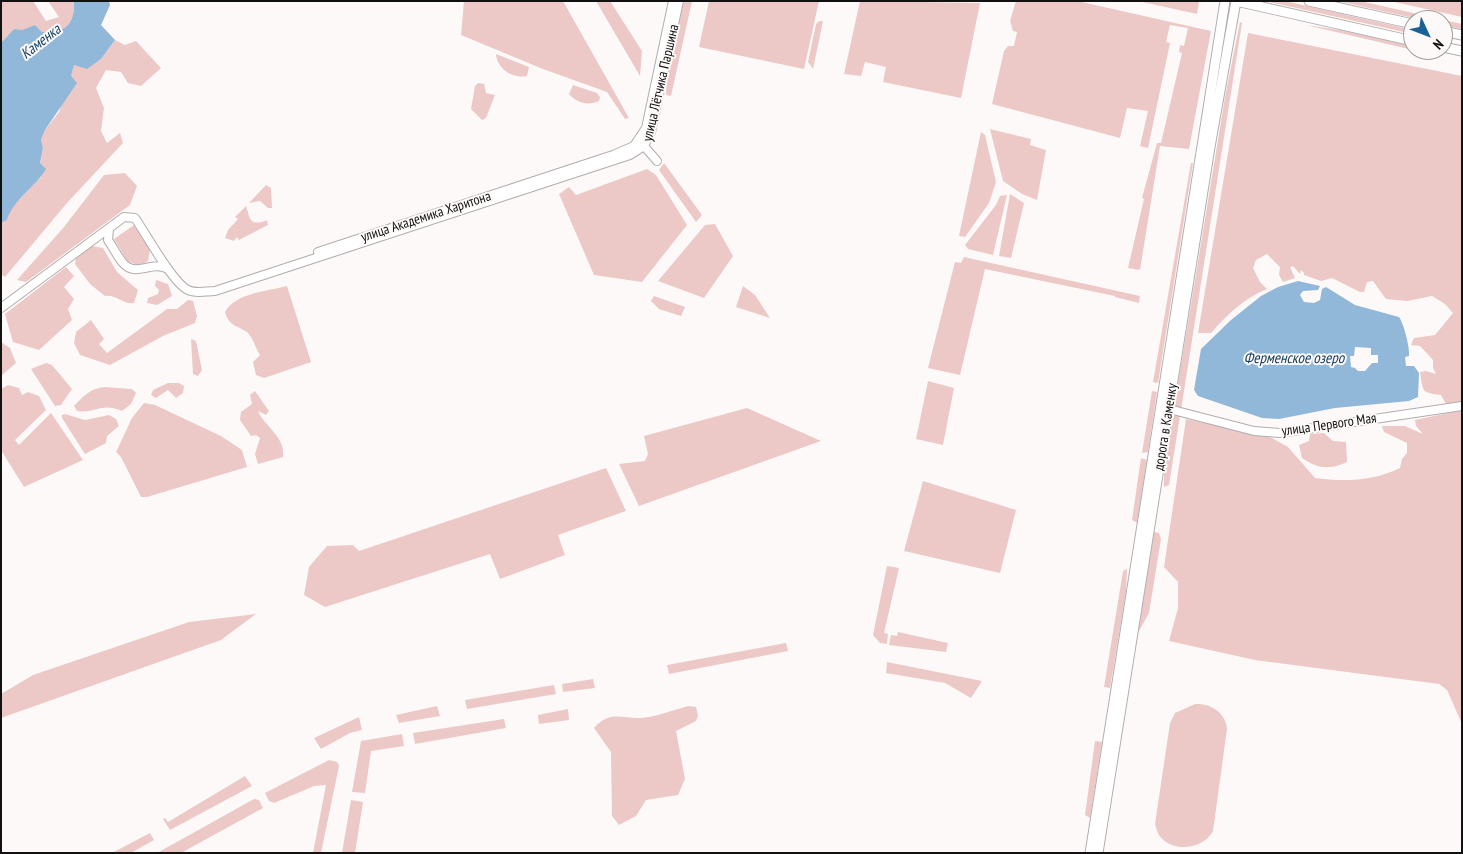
<!DOCTYPE html>
<html>
<head>
<meta charset="utf-8">
<style>
  body { margin:0 }
  #map { position:relative; width:1463px; height:854px; overflow:hidden; background:#fdf9f9; font-family:"PT Sans Narrow",sans-serif }
  canvas { display:block }
  .frame { position:absolute; inset:0; border:2px solid #121111; pointer-events:none }
  .north { position:absolute; left:1403px; top:10px; width:50px; height:50px; box-sizing:border-box; background:#fdf9f9; border:1px solid #9f9c9c; border-radius:50%; rotate:133deg; font-size:14px; font-weight:700; line-height:20px; text-align:center; color:#121111 }
  .north::after { content:''; display:block; margin:auto; width:18px; height:22px; background:#196296; clip-path:polygon(50% 0,100% 100%,50% 72%,0 100%) }
</style>
</head>
<body>
<div id="map">
<canvas width="1463" height="854"></canvas>
<div class="frame"></div>
<div class="north">N</div>
</div>
<script>
const ctx = document.querySelector('canvas').getContext('2d');
ctx.lineJoin = 'round';
function paint(path, color) { ctx.fillStyle = color; ctx.fill(path, 'evenodd'); }
function strokePath(path, color, width, dash) { ctx.strokeStyle = color; ctx.lineWidth = width; ctx.lineCap = dash ? 'butt' : 'round'; ctx.setLineDash(dash || []); ctx.stroke(path); }
function write(font, color, halo, rows, align = 'center') {
  ctx.font = font + ' "PT Sans Narrow",sans-serif'; ctx.lineWidth = 4; ctx.setLineDash([]); ctx.textBaseline = 'middle'; ctx.strokeStyle = halo; ctx.fillStyle = color; for (const [text, x, y, turn = 0] of rows) {
    ctx.save(); ctx.translate(x, y); ctx.rotate((+turn || 0) * Math.PI / 180); ctx.textAlign = isNaN(turn) ? turn : align; if (halo) ctx.strokeText(text, 0, 0); ctx.fillText(text, 0, 0); ctx.restore();
  }
}
paint(new Path2D(`
  M 1,1 L 33,1 L 46,21 L 59,17 L 48,1 L 74,1 C 75,25 65,33 42,32 L 35,25 L 22,31 L 14,29 L 1,43 Z
  M 464,1 L 563,1 L 629,118 L 625,119 L 607,92 L 543,69 L 461,35 Z
  M 596,1 L 610,1 L 642,51 L 640,76 Z
  M 684,1 L 692,1 L 671,96 L 666,95 L 667,78 Z
  M 709,1 L 819,1 L 804,69 L 699,47 Z
  M 860,1 L 980,3 L 961,98 L 883,82 L 886,67 L 865,62 L 861,76 L 844,74 Z
  M 1016,1 L 1077,1 L 1211,31 L 1189,149 L 1160,146 L 1140,270 L 1128,268 L 1144,199 L 1142,198 L 1157,143 L 1161,143 L 1182,53 L 1179,52 L 1180,45 L 1184,46 L 1188,28 L 1170,25 L 1166,42 L 1170,43 L 1148,148 L 1140,146 L 1148,111 L 1127,108 L 1120,138 L 992,104 L 1004,51 L 1008,46 L 1014,46 L 1017,32 L 1013,31 L 1010,21 Z
  M 1138,1 L 1199,1 L 1197,14 Z
  M 1265,1 L 1285,1 L 1413,30 L 1413,34 Z
  M 1338,1 L 1360,1 L 1462,24 L 1462,29 L 1443,25 L 1443,20 L 1422,20 Z
  M 1390,1 L 1462,1 L 1462,17 Z
  M 819,21 L 823,21 L 813,69 L 808,62 L 816,24 Z
  M 1240,22 L 1242,23 L 1181,410 L 1174,408 L 1225,97 Z
  M 1306,25 L 1353,32 L 1413,45 L 1413,50 Z
  M 1248,33 L 1462,76 L 1462,402 L 1446,404 L 1441,395 C 1421,393 1423,391 1420,372 L 1426,371 L 1436,374 L 1433,368 L 1433,360 L 1420,346 L 1411,345 L 1414,338 L 1435,335 L 1453,313 L 1445,304 L 1432,296 L 1407,301 L 1386,299 L 1373,281 L 1367,282 L 1364,292 L 1360,292 L 1332,278 L 1321,281 L 1304,275 L 1304,273 L 1301,270 L 1300,274 L 1293,266 L 1290,267 L 1295,278 L 1283,282 L 1279,275 L 1280,267 L 1267,254 L 1256,260 L 1253,268 L 1260,282 L 1267,289 C 1244,298 1227,315 1211,333 L 1198,333 Z
  M 115,40 L 125,45 L 136,41 L 161,68 L 141,86 L 128,83 L 121,72 L 106,70 L 96,88 L 104,108 L 101,131 L 107,143 L 120,133 L 123,143 L 67,203 L 5,277 L 1,274 L 1,223 L 7,220 L 11,208 L 41,177 L 40,163 L 43,149 L 41,140 L 45,130 L 59,112 L 74,65 L 87,68 L 101,59 Z
  M 496,54 L 529,67 L 527,76 C 513,79 497,69 496,54 Z
  M 478,83 L 484,84 L 486,93 L 495,95 L 486,118 L 482,120 L 471,109 L 475,86 Z
  M 573,85 L 597,93 L 600,97 L 599,101 C 588,106 577,103 569,94 Z
  M 990,129 L 1031,139 L 1030,145 L 1046,150 L 1037,200 L 1022,194 L 1003,181 Z
  M 981,132 L 985,135 L 996,182 L 989,203 L 965,237 L 959,236 Z
  M 664,163 L 702,215 L 696,222 L 659,170 Z
  M 1191,163 L 1193,163 L 1158,383 L 1153,382 Z
  M 647,169 L 656,175 L 687,225 L 642,282 L 594,275 L 559,194 L 569,187 L 576,195 Z
  M 125,173 L 137,186 L 130,205 L 26,282 L 17,280 L 64,227 L 104,175 Z
  M 266,185 L 271,188 L 272,208 L 268,208 L 260,201 L 249,203 Z
  M 1010,194 L 1024,203 L 1011,258 L 999,256 Z
  M 1007,195 L 993,255 L 968,249 L 965,245 L 996,205 L 1000,196 Z
  M 246,206 C 250,216 248,228 267,220 L 268,225 L 239,240 L 237,237 L 234,241 L 225,238 L 228,230 L 238,219 L 235,217 Z
  M 715,224 L 733,256 L 704,298 L 658,281 L 705,225 Z
  M 134,225 L 150,250 L 148,261 L 139,266 L 127,261 L 114,239 Z
  M 92,246 L 103,248 L 117,272 L 138,290 L 134,303 C 123,305 116,294 105,296 L 90,284 L 75,264 L 76,258 Z
  M 964,257 L 1140,296 L 1139,303 L 1115,297 L 1115,296 L 985,269 L 960,375 L 928,368 L 955,262 L 961,263 Z
  M 66,267 L 74,276 L 64,287 L 74,299 L 68,309 L 72,320 L 39,350 L 13,342 L 5,314 Z
  M 156,280 L 168,284 L 172,296 L 157,305 L 147,303 L 148,298 L 158,294 L 159,290 L 155,286 Z
  M 287,286 L 311,362 L 264,378 L 256,375 L 253,362 L 260,355 C 256,349 253,338 248,333 C 238,325 229,327 225,312 C 235,293 268,291 287,286 Z
  M 743,286 L 755,295 L 770,318 L 736,307 Z
  M 654,296 L 685,307 L 681,316 L 659,309 L 651,301 Z
  M 188,300 L 193,301 L 197,316 L 195,323 L 163,336 L 110,365 L 80,355 L 74,343 L 76,332 L 91,320 L 104,339 L 99,344 L 107,353 L 167,309 L 177,309 Z
  M 191,339 L 196,341 L 202,370 L 198,376 L 193,374 Z
  M 1,342 L 10,348 L 16,363 L 1,376 Z
  M 46,363 L 52,365 L 72,389 L 61,405 L 55,406 L 31,369 Z
  M 928,381 L 954,388 L 943,445 L 916,439 Z
  M 168,383 L 179,383 L 184,386 L 183,393 L 176,398 L 168,390 L 156,398 L 151,395 L 153,390 Z
  M 8,385 L 19,388 L 22,395 L 28,392 L 39,396 L 46,410 L 15,440 L 19,445 L 51,413 L 83,460 L 24,487 L 1,450 L 1,389 Z
  M 105,387 L 132,389 L 136,393 L 131,404 L 122,411 C 100,402 97,414 77,411 L 74,406 C 84,396 90,388 105,387 Z
  M 255,391 L 269,411 L 266,415 L 258,411 C 264,426 286,437 283,457 L 258,464 L 255,454 L 260,438 L 256,435 L 251,436 L 240,420 L 241,412 L 252,404 L 250,395 Z
  M 1152,391 L 1157,392 L 1148,452 L 1142,453 Z
  M 144,403 L 155,405 L 221,436 L 242,450 L 247,467 L 147,497 L 141,497 L 121,457 L 116,452 L 132,418 Z
  M 747,408 L 821,441 L 639,506 L 619,464 L 645,461 L 648,454 L 644,436 Z
  M 1462,410 L 1462,785 L 1462,724 L 1447,690 L 1439,684 L 1255,660 L 1169,641 L 1178,608 L 1178,582 L 1164,567 L 1186,419 L 1270,437 L 1288,447 L 1315,478 C 1344,482 1374,481 1400,468 L 1402,459 L 1407,453 L 1407,443 L 1384,432 L 1382,426 L 1405,426 L 1423,434 L 1416,426 L 1415,420 Z
  M 65,414 L 85,420 L 109,415 L 116,419 L 119,426 L 107,436 L 106,443 L 85,454 L 62,418 L 62,415 Z
  M 1173,416 L 1180,416 L 1169,485 L 1164,487 L 1164,466 Z
  M 1324,433 L 1333,441 L 1346,442 L 1347,462 C 1330,470 1318,469 1302,458 L 1299,445 L 1309,441 L 1310,434 Z
  M 1141,458 L 1147,460 L 1137,523 L 1132,520 Z
  M 606,468 L 626,511 L 558,535 L 565,555 L 500,579 L 490,554 L 325,607 L 304,595 L 309,567 L 327,546 L 353,545 L 359,551 Z
  M 923,481 L 1016,510 L 1000,573 L 904,551 Z
  M 1154,532 L 1159,533 L 1161,539 L 1149,613 L 1138,633 Z
  M 887,566 L 899,568 L 884,633 L 888,634 L 887,644 L 880,643 L 873,635 Z
  M 1127,569 L 1126,592 L 1110,688 L 1104,687 L 1123,571 Z
  M 256,614 L 221,640 L 1,718 L 1,694 L 33,675 L 189,622 Z
  M 898,632 L 948,643 L 946,652 L 889,645 L 891,635 L 897,636 Z
  M 786,643 L 788,651 L 669,674 L 667,665 Z
  M 887,662 L 982,681 L 971,698 L 945,683 L 886,673 Z
  M 593,679 L 595,688 L 563,692 L 562,684 Z
  M 554,685 L 556,694 L 467,709 L 465,700 Z
  M 1195,704 C 1211,703 1226,713 1227,729 L 1213,831 C 1204,849 1172,854 1159,835 C 1157,832 1156,827 1155,824 L 1170,723 L 1175,713 Z
  M 437,706 L 440,716 L 399,723 L 396,715 Z
  M 688,706 L 696,707 L 698,716 L 696,721 L 676,731 L 685,779 L 678,795 L 646,800 L 636,816 L 619,825 L 612,816 L 611,752 L 594,728 C 609,711 620,718 638,718 C 654,718 673,710 688,706 Z
  M 568,709 L 569,720 L 539,724 L 538,715 Z
  M 359,717 L 362,730 L 350,733 L 321,749 L 314,738 Z
  M 504,719 L 506,728 L 415,744 L 413,733 Z
  M 402,734 L 404,746 L 371,751 L 365,793 L 352,792 L 361,741 Z
  M 1095,741 L 1102,742 L 1090,818 L 1085,815 Z
  M 329,760 L 337,762 L 339,766 L 321,853 L 313,853 L 326,785 L 314,786 L 274,803 L 269,801 L 265,793 Z
  M 245,776 L 252,786 L 170,830 L 163,819 L 165,818 L 168,822 Z
  M 254,799 L 259,800 L 263,808 L 181,853 L 157,853 Z
  M 351,800 L 363,802 L 355,853 L 342,853 Z
  M 150,833 L 154,840 L 131,853 L 112,853 Z`), '#ecc9c6');
paint(new Path2D(`
  M 74,1 L 109,1 L 110,5 L 101,25 L 115,40 L 101,59 L 87,69 L 74,65 L 71,76 L 77,83 L 45,130 L 41,140 L 43,148 L 40,163 L 46,169 C 35,188 14,198 7,220 L 1,223 L 1,43 L 14,29 L 22,30 L 35,25 L 42,32 C 65,33 75,25 74,1 Z
  M 1298,281 L 1320,286 L 1318,290 L 1303,291 L 1300,295 L 1304,302 L 1314,303 L 1320,300 L 1322,289 L 1326,287 L 1355,305 L 1399,317 C 1404,324 1410,348 1409,356 L 1405,357 L 1406,366 L 1414,366 L 1419,373 L 1418,397 L 1409,401 L 1335,408 L 1279,419 L 1262,418 L 1198,396 L 1194,390 L 1201,349 L 1231,320 L 1261,296 L 1278,287 ZM 1355,347 L 1371,348 L 1371,355 L 1378,355 L 1378,363 L 1372,363 L 1365,371 L 1358,371 L 1355,368 L 1351,367 L 1350,356 L 1354,356 Z`), '#91b7d9');
const minor = new Path2D(`
  M 644,146 L 657,161
  M 109,229 L 108,240 C 113,247 117,256 123,263 C 136,278 151,260 168,269
  M 318,252 L 613,155 L 634,146 L 646,128 L 673,1
  M 1,308 L 124,217 L 135,218 C 146,234 173,283 188,290 C 196,294 206,291 215,291 L 630,155 L 644,146 L 651,132 L 679,1
  M 1169,409 L 1254,431 L 1280,433 L 1462,406`);
const major = new Path2D(`
  M 1309,1 L 1413,24
  M 1443,31 L 1462,35
  M 1443,47 L 1462,51
  M 1090,853 L 1225,1
  M 1098,853 L 1210,147 L 1236,1 L 1413,41`);
strokePath(minor, '#b1adad', 10);
strokePath(major, '#b1adad', 11);
strokePath(minor, '#fff', 8);
strokePath(major, '#fff', 9);
write('14px', '#121111', '#fdf9f9', [
  ["улица Лётчика Паршина",661,83,-77],
  ["улица Академика Харитона",426,217,-18],
  ["улица Первого Мая",1329,425,-8],
  ["дорога в Каменку",1166,427,-81]
]);
write('italic 15px', '#144162', '#fdf9f9', [
  ["Каменка",41,42,-38],
  ["Ферменское озеро",1294,359]
]);
</script>
</body>
</html>
